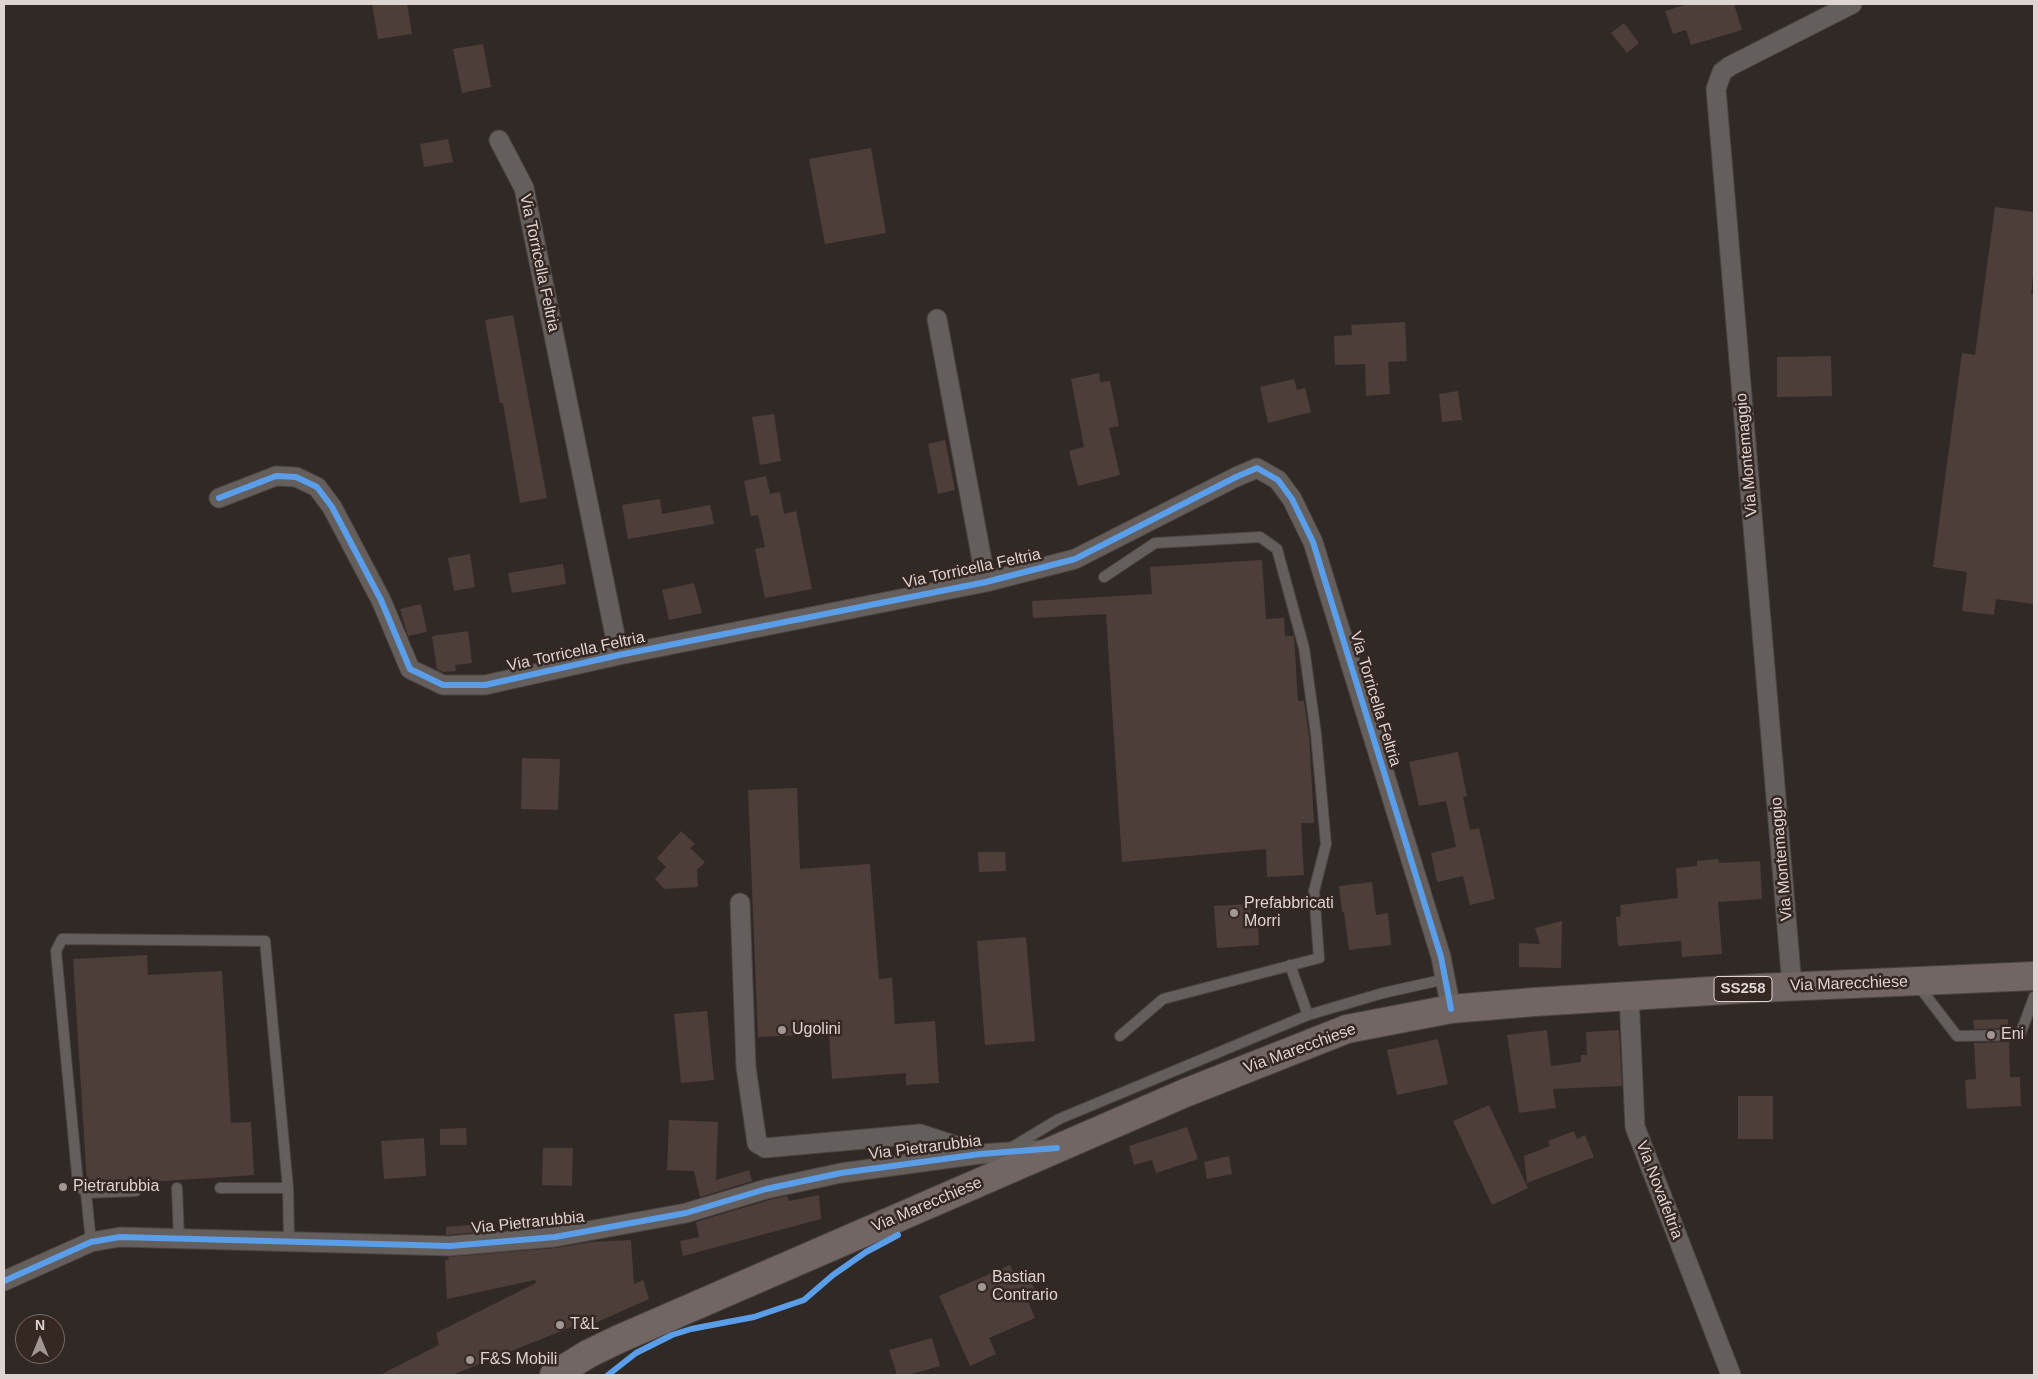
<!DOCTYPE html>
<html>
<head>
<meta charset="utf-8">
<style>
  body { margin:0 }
  #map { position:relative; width:2038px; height:1379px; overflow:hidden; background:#312926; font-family:Helvetica,sans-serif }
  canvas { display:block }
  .frame { position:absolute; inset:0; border:5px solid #ded4d1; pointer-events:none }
  .north { position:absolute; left:15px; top:1314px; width:50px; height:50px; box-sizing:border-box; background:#352722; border:1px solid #796c68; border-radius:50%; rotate:0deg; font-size:14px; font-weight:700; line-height:20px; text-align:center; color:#ded4d1 }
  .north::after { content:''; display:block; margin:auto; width:18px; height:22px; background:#a19895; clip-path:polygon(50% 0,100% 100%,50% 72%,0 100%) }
</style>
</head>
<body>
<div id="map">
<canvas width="2038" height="1379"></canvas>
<div class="frame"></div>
<div class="north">N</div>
</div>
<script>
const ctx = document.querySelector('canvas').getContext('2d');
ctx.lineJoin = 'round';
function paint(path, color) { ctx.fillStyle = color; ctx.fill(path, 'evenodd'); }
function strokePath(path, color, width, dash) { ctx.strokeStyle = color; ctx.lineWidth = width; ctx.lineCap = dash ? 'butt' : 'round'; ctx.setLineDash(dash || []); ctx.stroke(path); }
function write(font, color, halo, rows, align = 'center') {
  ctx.font = font + ' Helvetica,sans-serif'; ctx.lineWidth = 5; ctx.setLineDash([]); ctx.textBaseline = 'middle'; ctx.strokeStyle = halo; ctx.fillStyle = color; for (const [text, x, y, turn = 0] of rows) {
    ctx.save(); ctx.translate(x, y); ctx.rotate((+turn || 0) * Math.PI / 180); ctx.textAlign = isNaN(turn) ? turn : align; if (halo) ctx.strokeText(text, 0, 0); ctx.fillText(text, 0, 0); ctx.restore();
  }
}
paint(new Path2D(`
  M 372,4 L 407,4 L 412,34 L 378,39 Z
  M 1688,4 L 1734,4 L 1742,30 L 1691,45 L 1686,30 L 1673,34 L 1665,11 Z
  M 1624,23 L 1639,43 L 1627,53 L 1611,33 Z
  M 483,44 L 491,87 L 462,93 L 453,49 Z
  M 448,139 L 453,162 L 424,167 L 420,144 Z
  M 871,148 L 886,233 L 825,244 L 809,159 Z
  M 1995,207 L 2034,212 L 2034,266 L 2031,294 L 2034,294 L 2034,604 L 1996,599 L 1994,615 L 1962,611 L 1967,572 L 1933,567 L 1962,353 L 1975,355 Z
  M 513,315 L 547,498 L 520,503 L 503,403 L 500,403 L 485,320 Z
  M 1405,322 L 1407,361 L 1388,362 L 1390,394 L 1366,396 L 1365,364 L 1335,365 L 1334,336 L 1352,335 L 1351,325 Z
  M 1831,356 L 1832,396 L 1777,397 L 1777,357 Z
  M 1099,373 L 1100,382 L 1110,381 L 1119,426 L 1109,428 L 1120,475 L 1078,486 L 1069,451 L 1084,447 L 1071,379 Z
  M 1294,379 L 1297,390 L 1305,388 L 1311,412 L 1268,423 L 1260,387 Z
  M 1458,391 L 1462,420 L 1442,422 L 1439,394 Z
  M 774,414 L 781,461 L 760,465 L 752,417 Z
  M 945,440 L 955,490 L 938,494 L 928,444 Z
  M 766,476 L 770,494 L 780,492 L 784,514 L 796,511 L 812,589 L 765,598 L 755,549 L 765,547 L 758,515 L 751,516 L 744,481 Z
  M 660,499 L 662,514 L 710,505 L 714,524 L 628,539 L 622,505 Z
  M 470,554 L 475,587 L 454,591 L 448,558 Z
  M 1262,560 L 1266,619 L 1284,618 L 1285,636 L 1294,636 L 1298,701 L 1304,701 L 1309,735 L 1314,823 L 1301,823 L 1304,875 L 1267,877 L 1266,849 L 1122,862 L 1106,614 L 1033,618 L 1032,601 L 1152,594 L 1150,567 Z
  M 563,564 L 566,584 L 512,593 L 508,573 Z
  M 694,583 L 702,613 L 669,620 L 662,590 Z
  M 421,604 L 427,632 L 408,636 L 400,609 Z
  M 468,631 L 472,663 L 455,665 L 456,671 L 443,672 L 437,669 L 432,636 Z
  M 1458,752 L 1467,796 L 1463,797 L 1470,830 L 1479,828 L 1495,899 L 1470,905 L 1463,876 L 1437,882 L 1431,853 L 1456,847 L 1446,801 L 1419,806 L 1409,762 Z
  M 522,758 L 560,759 L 558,810 L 521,809 Z
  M 797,788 L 800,869 L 870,864 L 879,979 L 892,978 L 895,1024 L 935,1021 L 939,1083 L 906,1085 L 906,1073 L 832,1079 L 829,1034 L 758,1037 L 748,790 Z
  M 681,831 L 695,844 L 690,848 L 705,862 L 697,870 L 698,887 L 664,889 L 655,879 L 666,867 L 657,858 Z
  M 978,852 L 1005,852 L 1006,871 L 979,872 Z
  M 1718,859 L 1719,863 L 1760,861 L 1762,899 L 1718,902 L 1722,954 L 1682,957 L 1681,941 L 1618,946 L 1616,917 L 1621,916 L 1620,905 L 1678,898 L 1676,868 L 1697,866 L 1697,861 Z
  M 1372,882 L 1376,915 L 1388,913 L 1391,945 L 1349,950 L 1344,912 L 1342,912 L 1339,886 Z
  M 1250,904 L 1251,923 L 1258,922 L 1259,945 L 1217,948 L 1214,906 Z
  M 1562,921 L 1561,968 L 1519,967 L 1519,943 L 1540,944 L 1535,928 Z
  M 1026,937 L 1035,1041 L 985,1045 L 977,941 Z
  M 147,955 L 148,975 L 222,971 L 231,1123 L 251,1122 L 254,1175 L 89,1186 L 87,1184 L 73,959 Z
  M 707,1011 L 714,1080 L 681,1083 L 674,1014 Z
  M 2008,1019 L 2008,1028 L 1974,1029 L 1973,1020 Z
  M 1547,1030 L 1551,1066 L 1581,1062 L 1581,1055 L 1587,1055 L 1586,1032 L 1619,1030 L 1622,1086 L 1553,1089 L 1556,1108 L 1519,1113 L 1507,1035 Z
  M 1438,1039 L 1448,1084 L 1397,1095 L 1387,1050 Z
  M 2009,1042 L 2010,1077 L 2020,1077 L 2021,1106 L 1967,1109 L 1965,1080 L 1976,1079 L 1974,1043 Z
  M 1738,1096 L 1773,1096 L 1773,1139 L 1738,1139 Z
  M 1489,1105 L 1528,1188 L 1492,1205 L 1453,1121 Z
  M 669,1120 L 718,1122 L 716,1180 L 749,1170 L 752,1181 L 700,1197 L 694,1171 L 667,1170 Z
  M 1187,1127 L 1198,1159 L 1156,1173 L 1152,1160 L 1134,1165 L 1129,1146 Z
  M 466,1128 L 467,1145 L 440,1145 L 440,1129 Z
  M 1574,1131 L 1577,1139 L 1585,1135 L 1594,1157 L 1527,1183 L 1524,1156 L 1550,1146 L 1548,1141 Z
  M 424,1138 L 426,1176 L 384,1179 L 381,1141 Z
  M 543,1148 L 573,1148 L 572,1186 L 542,1185 Z
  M 1229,1156 L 1232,1174 L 1207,1179 L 1204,1162 Z
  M 819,1195 L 821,1219 L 683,1256 L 680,1241 L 699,1237 L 696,1222 L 769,1200 L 787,1196 L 789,1201 Z
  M 479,1224 L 480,1232 L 446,1235 L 446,1227 Z
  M 631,1240 L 634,1284 L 643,1280 L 649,1299 L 593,1324 L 591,1319 L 452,1375 L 380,1375 L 439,1345 L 436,1333 L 536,1283 L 535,1280 L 447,1299 L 445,1260 L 449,1260 L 448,1257 L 556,1248 L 591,1242 Z
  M 1010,1265 L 1017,1281 L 1029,1276 L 1038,1297 L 1028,1301 L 1035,1318 L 989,1338 L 996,1354 L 970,1366 L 939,1296 Z
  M 932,1338 L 940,1366 L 908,1375 L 897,1375 L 889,1350 Z`), '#4e3e3a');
const lane = new Path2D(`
  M 1104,577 L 1155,543 L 1260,537 L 1277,549 L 1304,648 L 1316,734 L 1326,844 L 1314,891 L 1319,958 L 1163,999 L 1120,1036
  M 1917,984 L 1957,1036 L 2020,1035 L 2034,997
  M 1308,1015 L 1383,993 L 1446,979
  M 1009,1149 L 1059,1119 L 1308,1015 L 1290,965
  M 177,1188 L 179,1238
  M 220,1188 L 288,1188
  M 86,1193 L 136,1191
  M 91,1242 L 86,1193 L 78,1184 L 56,951 L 62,939 L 265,941 L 288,1188 L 289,1240`);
const street = new Path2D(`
  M 499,140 L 524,188 L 619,655
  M 937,319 L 986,582
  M 219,498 L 276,476 L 296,477 L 317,487 L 332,507 L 381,600 L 410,669 L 443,685 L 485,685 L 619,655 L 986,582 L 1075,559 L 1236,477 L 1257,468 L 1278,480 L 1292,499 L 1313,542 L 1441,957 L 1451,1009
  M 740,903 L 746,1067 L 757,1143 L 765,1148 L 920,1134 L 975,1152
  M 1792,986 L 1716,89 L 1722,72 L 1730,66 L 1852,4
  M 1629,995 L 1635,1127 L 1731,1375
  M 4,1281 L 91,1242 L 120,1237 L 450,1246 L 555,1237 L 686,1213 L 766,1189 L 841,1173 L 980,1154 L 1039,1150`);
const primary = new Path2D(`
  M 554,1375 L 588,1354 L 619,1339 L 1185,1093 L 1347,1029 L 1451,1009 L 1534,1002 L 1759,988 L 2034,976`);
strokePath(lane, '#4c4442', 12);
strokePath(street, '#4c4442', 21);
strokePath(primary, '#4c4442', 30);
strokePath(lane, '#645e5c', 10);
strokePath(street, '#645e5c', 19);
strokePath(primary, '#716663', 28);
strokePath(new Path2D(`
  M 219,498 L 276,476 L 296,477 L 317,487 L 332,507 L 381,600 L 410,669 L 443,685 L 485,685 L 619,655 L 986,582 L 1075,559 L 1236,477 L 1257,468 L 1278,480 L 1292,499 L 1313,542 L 1441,957 L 1451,1009
  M 4,1281 L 91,1242 L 120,1237 L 450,1246 L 555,1237 L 686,1213 L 766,1189 L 841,1173 L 980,1154 L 1057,1148
  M 608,1375 L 636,1353 L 672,1335 L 691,1329 L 754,1317 L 804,1300 L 833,1275 L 866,1252 L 898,1235`), '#5a9eea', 6);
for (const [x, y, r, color] of [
  [1234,913,5,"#a19895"],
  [782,1030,5,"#a19895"],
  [1991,1035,5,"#a19895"],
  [63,1187,5,"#a19895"],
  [982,1287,5,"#a19895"],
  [560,1325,5,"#a19895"],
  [470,1360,5,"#a19895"]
]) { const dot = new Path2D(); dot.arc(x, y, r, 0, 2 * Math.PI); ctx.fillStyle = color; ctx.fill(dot); strokePath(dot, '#352722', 2); }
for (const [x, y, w] of [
  [1743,989,58]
]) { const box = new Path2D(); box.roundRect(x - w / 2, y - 12.5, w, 25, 4); ctx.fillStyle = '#352722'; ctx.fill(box); strokePath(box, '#ded4d1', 1); }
write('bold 15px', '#ded4d1', null, [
  ["SS258",1743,989]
]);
write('16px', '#ded4d1', '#352722', [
  ["Via Torricella Feltria",539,263,78],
  ["Via Montemaggio",1747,455,-95],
  ["Via Torricella Feltria",972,569,-12],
  ["Via Torricella Feltria",576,652,-12],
  ["Via Torricella Feltria",1375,699,73],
  ["Via Montemaggio",1782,859,-95],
  ["Via Marecchiese",1849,984,-2],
  ["Via Marecchiese",1300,1049,-20],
  ["Via Pietrarubbia",925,1148,-7],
  ["Via Novafeltria",1659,1190,69],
  ["Via Marecchiese",927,1205,-23],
  ["Via Pietrarubbia",528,1223,-6]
]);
write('16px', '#ded4d1', '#352722', [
  ["Prefabbricati",1244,904],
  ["Morri",1244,922],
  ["Ugolini",792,1030],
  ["Eni",2001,1035],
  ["Pietrarubbia",73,1187],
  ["Bastian",992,1278],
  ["Contrario",992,1296],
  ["T&L",570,1325],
  ["F&S Mobili",480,1360]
], 'left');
</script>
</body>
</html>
